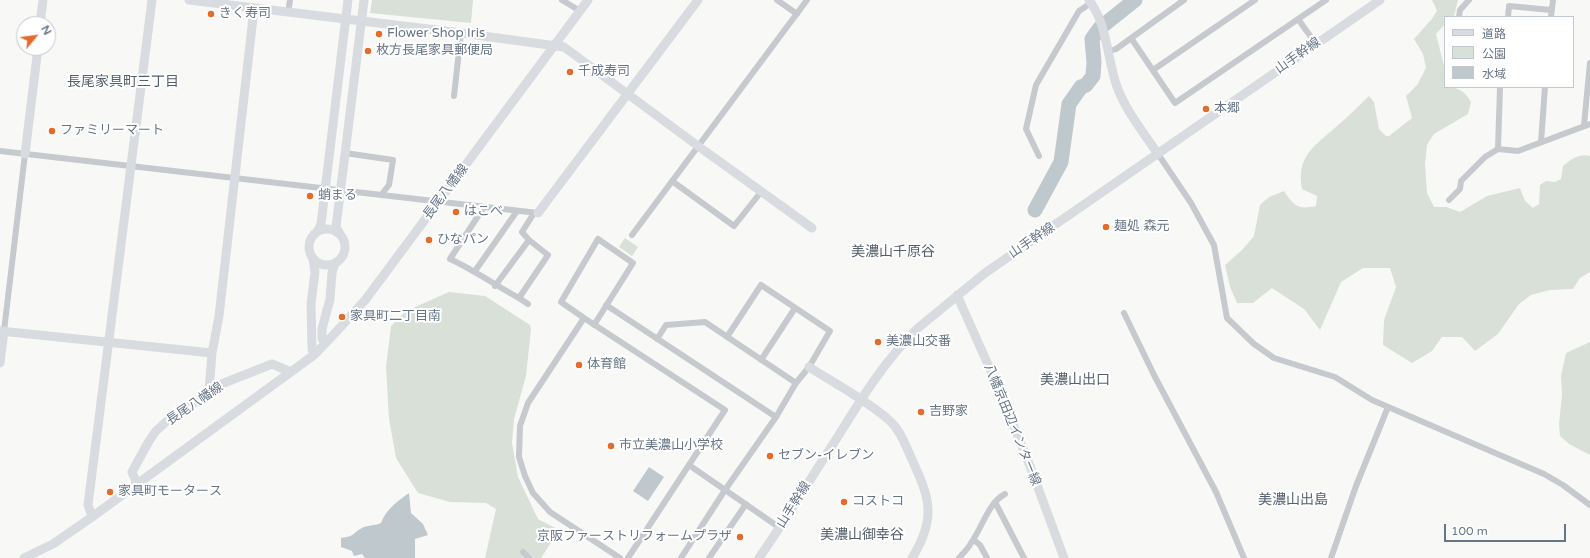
<!DOCTYPE html>
<html>
<head>
<meta charset="utf-8">
<style>
  body { margin:0 }
  #map { position:relative; width:1590px; height:558px; overflow:hidden; background:#f8f9f6; font-family:"Varela Round","Noto Sans JP",sans-serif }
  canvas { display:block }
  .legend { position:absolute; left:1444px; top:16px; width:130px; height:72px; box-sizing:border-box; background:#fff; border:1px solid #c2c8cf; margin:0; padding:5px 7px; list-style:none; font-size:12px; color:#677587 }
  .legend li { display:flex; align-items:center; gap:8px; height:20px }
  .legend b { width:20px; border:1px solid #c2c8cf }
  .north { position:absolute; left:16px; top:16px; width:40px; height:40px; box-sizing:border-box; background:#fff; border:1px solid #c2c8cf; border-radius:50%; rotate:61deg; font-size:11px; font-weight:700; line-height:16px; text-align:center; color:#677587 }
  .north::after { content:''; display:block; margin:auto; width:14px; height:18px; background:#e46b2b; clip-path:polygon(50% 0,100% 100%,50% 72%,0 100%) }
  .scale { position:absolute; left:1444px; top:524px; width:122px; height:18px; box-sizing:border-box; border:2px solid #677587; border-top:0; padding-left:5px; font-size:12px; line-height:14px; white-space:nowrap; color:#677587; -webkit-text-stroke:3px #fff; paint-order:stroke }
</style>
</head>
<body>
<div id="map">
<canvas width="1590" height="558"></canvas>
<ul class="legend">
<li><b style="height:5px;background:#d8dbdf"></b>道路</li>
<li><b style="height:11px;background:#d9e0d7"></b>公園</li>
<li><b style="height:11px;background:#bfc8cd"></b>水域</li>
</ul>
<div class="north">N</div>
<div class="scale">100 m</div>
</div>
<script>
const ctx = document.querySelector('canvas').getContext('2d');
ctx.lineJoin = 'round';
function paint(path, color) { ctx.fillStyle = color; ctx.fill(path, 'evenodd'); }
function strokePath(path, color, width, dash) { ctx.strokeStyle = color; ctx.lineWidth = width; ctx.lineCap = dash ? 'butt' : 'round'; ctx.setLineDash(dash || []); ctx.stroke(path); }
function write(font, color, halo, rows, align = 'center') {
  ctx.font = font + ' "Varela Round","Noto Sans JP",sans-serif'; ctx.lineWidth = 4; ctx.setLineDash([]); ctx.textBaseline = 'middle'; ctx.strokeStyle = halo; ctx.fillStyle = color; for (const [text, x, y, turn = 0] of rows) {
    ctx.save(); ctx.translate(x, y); ctx.rotate((+turn || 0) * Math.PI / 180); ctx.textAlign = isNaN(turn) ? turn : align; if (halo) ctx.strokeText(text, 0, 0); ctx.fillText(text, 0, 0); ctx.restore();
  }
}
paint(new Path2D(`
  M 372,0 L 473,0 L 471,23 L 370,13 Z
  M 1432,0 L 1458,0 L 1454,16 L 1453,17 L 1445,17 L 1445,24 L 1436,34 L 1445,70 L 1445,87 C 1458,87 1465,91 1471,102 L 1468,114 L 1434,134 L 1427,145 L 1425,164 L 1427,193 L 1434,207 L 1446,207 L 1460,212 L 1487,196 L 1520,188 L 1525,201 L 1533,208 L 1539,204 L 1540,185 L 1546,181 L 1555,182 L 1561,179 L 1563,166 C 1571,159 1579,153 1590,156 L 1590,272 L 1580,278 L 1573,289 L 1550,290 L 1531,295 L 1519,304 L 1498,334 L 1475,351 L 1462,337 L 1442,337 L 1432,351 L 1412,363 L 1383,345 L 1384,320 L 1396,287 L 1390,268 L 1363,268 L 1341,282 L 1320,330 L 1304,309 L 1272,288 L 1253,303 L 1237,303 L 1230,287 L 1225,265 L 1242,250 L 1254,236 L 1260,205 L 1269,197 L 1284,191 C 1294,206 1298,210 1316,206 L 1317,196 L 1302,189 C 1296,155 1315,146 1337,126 C 1348,117 1358,106 1369,96 L 1374,102 L 1379,129 L 1386,136 L 1389,136 L 1412,118 L 1406,96 L 1417,85 L 1426,68 L 1423,54 L 1414,39 L 1431,20 L 1437,11 Z
  M 625,238 L 638,247 L 632,256 L 619,247 Z
  M 449,292 L 485,296 L 530,325 L 531,329 L 526,376 L 514,419 L 512,443 L 518,477 L 538,519 L 559,530 L 541,558 L 485,558 L 496,509 L 486,503 L 450,502 L 418,493 L 396,458 L 389,419 L 386,367 L 391,326 L 406,311 Z
  M 1590,342 L 1590,455 L 1569,444 L 1560,436 L 1559,424 L 1562,395 L 1561,376 L 1566,353 Z`), '#d9e0d7');
paint(new Path2D(`
  M 649,467 L 664,477 L 648,501 L 633,491 Z
  M 409,493 L 411,513 L 423,524 L 428,535 L 415,539 L 415,558 L 365,558 L 362,554 L 354,556 L 352,551 L 341,547 L 341,538 C 356,536 351,534 362,528 C 366,525 375,526 381,523 C 386,509 398,501 409,493 Z`), '#bfc8cd');
strokePath(new Path2D(`
  M 1035,210 L 1061,162 L 1069,104 L 1081,87 L 1086,85 L 1093,76 L 1094,62 L 1092,39 L 1100,28 L 1135,0`), '#bfc8cd', 15);
strokePath(new Path2D(`
  M 562,0 L 580,11
  M 777,0 L 797,14
  M 288,13 L 290,0
  M 1459,17 L 1460,10 L 1469,0
  M 1508,17 L 1509,6 L 1551,10
  M 1551,17 L 1553,0
  M 1298,19 L 1316,44
  M 1131,38 L 1175,103 L 1326,0
  M 1107,52 L 1116,49 L 1184,0
  M 1153,70 L 1255,0
  M 454,96 L 461,33
  M 1584,125 L 1590,63
  M 1541,142 L 1545,87
  M 1498,149 L 1500,87
  M 0,151 L 538,213
  M 345,153 L 393,160 L 389,185 L 381,195
  M 1158,154 L 1191,203 L 1214,245 L 1227,318 L 1254,344 L 1274,358 L 1335,377 L 1372,400 L 1544,474 L 1563,485 L 1590,505
  M 1039,156 L 1026,129 L 1036,85 L 1079,11 L 1091,3
  M 672,181 L 734,226 L 761,192
  M 1449,200 L 1460,189 L 1461,181 L 1485,157 L 1498,149 L 1518,151 L 1590,124
  M 484,207 L 450,259 C 474,270 495,285 519,298 L 548,255 L 529,240 L 522,232 L 534,213
  M 632,235 L 807,0
  M 475,271 L 517,211
  M 495,286 L 529,240
  M 519,298 L 528,304
  M 606,305 L 776,417
  M 1124,313 L 1154,375 L 1216,492 L 1244,558
  M 584,318 L 528,403 L 520,426 L 519,457 L 525,476 L 533,493 L 550,512 L 620,558
  M 594,325 L 633,263 L 598,239 L 561,302 L 584,318 L 725,410 L 628,558
  M 4,331 L 25,154
  M 657,339 L 666,325 L 705,322 L 796,383
  M 761,360 L 795,308
  M 689,465 L 780,528
  M 995,502 L 1024,558
  M 974,540 L 980,545 L 987,558
  M 523,552 L 529,558
  M 681,558 L 725,490 L 776,417 L 796,383 L 809,367 L 830,331 L 761,285 L 727,337
  M 709,558 L 746,504
  M 959,558 C 963,553 968,549 971,543 C 982,528 988,503 1005,494
  M 1331,558 L 1356,486 L 1388,407`), '#c6c9cd', 6);
strokePath(new Path2D(`
  M 189,0 L 461,33 L 564,47 L 698,146 L 812,228
  M 1089,0 C 1107,24 1107,56 1116,84 C 1125,110 1143,132 1158,154
  M 40,24 L 43,0
  M 25,154 L 38,48
  M 538,213 L 698,0
  M309 247a18 18 0 1 1 36 0a18 18 0 1 1-36 0Z
  M 317,232 L 321,224 L 348,0
  M 340,234 L 336,227 L 364,0
  M 313,259 L 315,272 L 311,304 L 312,349 L 314,355
  M 957,295 L 998,387 L 1030,466 L 1064,558
  M 0,331 L 212,353
  M 325,344 L 322,338 L 322,329 L 330,299 L 332,273 L 335,263
  M 0,363 L 4,331
  M 809,367 C 834,383 868,401 890,421 C 900,430 905,444 910,455 C 929,497 938,516 912,558
  M 209,392 L 212,353 L 219,316 L 254,9
  M 137,484 L 132,472 L 149,441 L 156,431 L 167,421 L 224,383 L 272,364 L 291,372
  M 92,517 L 88,505 L 152,0
  M 24,558 L 53,544 L 92,517 L 314,355 C 332,337 349,318 366,299 L 588,0
  M 759,558 C 786,519 811,478 837,438 C 861,399 885,360 918,328 L 985,273 L 1380,0`), '#d8dbdf', 9);
for (const [x, y, r, color] of [
  [211,14,4,"#e46b2b"],
  [379,34,4,"#e46b2b"],
  [368,51,4,"#e46b2b"],
  [570,72,4,"#e46b2b"],
  [1206,109,4,"#e46b2b"],
  [52,131,4,"#e46b2b"],
  [310,196,4,"#e46b2b"],
  [456,212,4,"#e46b2b"],
  [1106,227,4,"#e46b2b"],
  [429,240,4,"#e46b2b"],
  [342,317,4,"#e46b2b"],
  [878,342,4,"#e46b2b"],
  [579,365,4,"#e46b2b"],
  [921,412,4,"#e46b2b"],
  [611,446,4,"#e46b2b"],
  [770,456,4,"#e46b2b"],
  [110,492,4,"#e46b2b"],
  [844,502,4,"#e46b2b"],
  [740,537,4,"#e46b2b"]
]) { const dot = new Path2D(); dot.arc(x, y, r, 0, 2 * Math.PI); ctx.fillStyle = color; ctx.fill(dot); strokePath(dot, '#fff', 1.5); }
write('13px', '#677587', '#fff', [
  ["きく寿司",219,14],
  ["Flower Shop Iris",387,34],
  ["枚方長尾家具郵便局",376,51],
  ["千成寿司",578,72],
  ["本郷",1214,109],
  ["ファミリーマート",60,131],
  ["蛸まる",318,196],
  ["はこべ",464,212],
  ["麺処 森元",1114,227],
  ["ひなパン",437,240],
  ["家具町二丁目南",350,317],
  ["美濃山交番",886,342],
  ["体育館",587,365],
  ["吉野家",929,412],
  ["市立美濃山小学校",619,446],
  ["セブン-イレブン",778,456],
  ["家具町モータース",118,492],
  ["コストコ",852,502],
  ["京阪ファーストリフォームプラザ",732,537,"right"]
], 'left');
write('13px', '#677587', '#fff', [
  ["山手幹線",1298,56,-35],
  ["長尾八幡線",446,192,-53],
  ["山手幹線",1032,241,-34],
  ["長尾八幡線",195,404,-34],
  ["八幡京田辺インター線",1012,425,68],
  ["山手幹線",794,505,-58]
]);
write('14px', '#55606c', '#fff', [
  ["長尾家具町三丁目",123,82],
  ["美濃山千原谷",893,252],
  ["美濃山出口",1075,380],
  ["美濃山出島",1293,500],
  ["美濃山御幸谷",862,535]
]);
</script>
</body>
</html>
